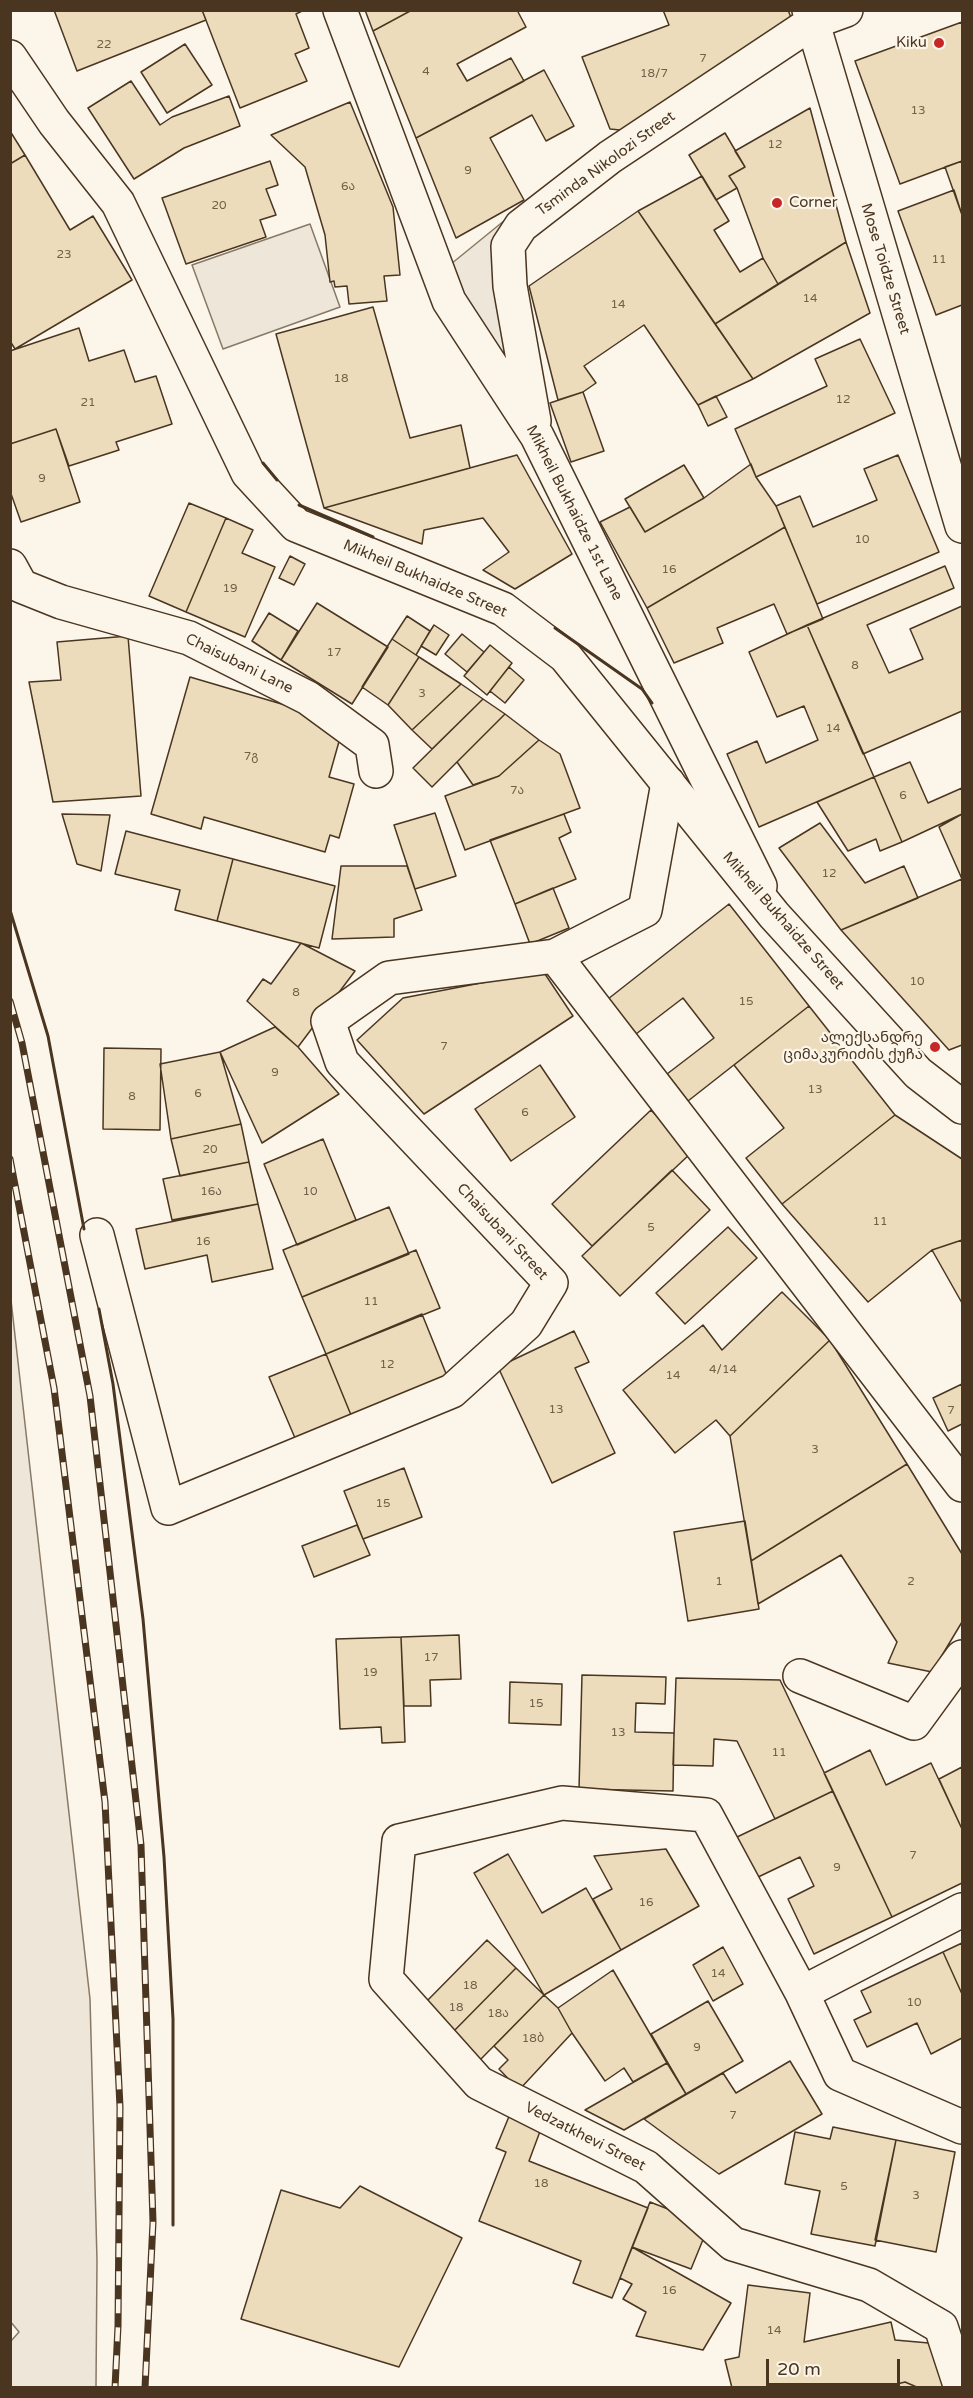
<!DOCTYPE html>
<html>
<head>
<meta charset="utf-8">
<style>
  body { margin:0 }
  #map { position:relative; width:973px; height:2398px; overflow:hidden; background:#fbf6e9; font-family:"Varela Round",sans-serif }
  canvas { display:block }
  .frame { position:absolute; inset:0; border:12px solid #4a3520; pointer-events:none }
  .scale { position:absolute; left:766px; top:2359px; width:134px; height:27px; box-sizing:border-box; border:3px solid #4a3520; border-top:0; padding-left:8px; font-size:18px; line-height:21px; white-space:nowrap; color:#4a3520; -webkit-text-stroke:4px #fbf6e9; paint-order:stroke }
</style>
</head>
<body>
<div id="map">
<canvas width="973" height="2398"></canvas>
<div class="frame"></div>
<div class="scale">20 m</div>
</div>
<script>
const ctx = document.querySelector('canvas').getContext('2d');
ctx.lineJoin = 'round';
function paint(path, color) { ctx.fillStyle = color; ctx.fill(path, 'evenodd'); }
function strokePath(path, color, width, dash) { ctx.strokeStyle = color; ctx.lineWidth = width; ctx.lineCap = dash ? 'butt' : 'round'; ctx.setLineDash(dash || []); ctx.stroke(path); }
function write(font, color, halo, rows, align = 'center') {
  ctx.font = font + ' "Varela Round","Noto Sans Georgian",sans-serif'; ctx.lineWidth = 4.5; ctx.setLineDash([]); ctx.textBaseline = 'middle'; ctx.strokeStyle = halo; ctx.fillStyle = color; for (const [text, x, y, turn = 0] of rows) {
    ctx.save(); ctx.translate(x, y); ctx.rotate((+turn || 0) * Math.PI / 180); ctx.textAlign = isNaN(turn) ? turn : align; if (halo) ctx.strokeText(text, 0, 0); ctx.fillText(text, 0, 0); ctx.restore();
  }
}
const green = new Path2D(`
  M 505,220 L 497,280 L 514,389 L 469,312 L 451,264 Z
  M 310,224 L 340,307 L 223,349 L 192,265 Z
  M 11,1300 L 90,1999 L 97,2260 L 96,2387 L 11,2387 L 11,2341 L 19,2332 L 10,2321 Z`);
paint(green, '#ede6d9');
strokePath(green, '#887966', 1.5);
const building = new Path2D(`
  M 54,10 L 202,10 L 206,20 L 77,71 Z
  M 202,10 L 304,10 L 296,14 L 309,48 L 295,54 L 307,81 L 240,108 Z
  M 365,10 L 412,10 L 373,31 Z
  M 412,10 L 517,10 L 526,27 L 457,64 L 467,81 L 511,58 L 524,81 L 416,138 L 373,31 Z
  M 663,10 L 788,10 L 794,25 L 630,131 L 610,129 L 582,57 L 669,25 Z
  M 962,22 L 962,161 L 900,184 L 855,61 Z
  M 185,44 L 212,85 L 167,113 L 141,72 Z
  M 544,70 L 574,126 L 546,141 L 532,115 L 490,138 L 524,200 L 456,238 L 416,138 Z
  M 131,81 L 160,125 L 172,117 L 229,96 L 240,126 L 184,148 L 134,179 L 88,108 Z
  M 350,102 L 393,207 L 400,275 L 384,276 L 387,301 L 349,304 L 347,286 L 335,287 L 334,281 L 330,282 L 325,235 L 305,167 L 271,135 Z
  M 810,108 L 846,242 L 778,284 L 763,258 L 737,188 L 729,176 L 745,167 L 735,151 Z
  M 10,131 L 25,155 L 10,164 Z
  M 725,133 L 745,167 L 729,176 L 737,188 L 716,200 L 689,155 Z
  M 25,155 L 70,230 L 93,216 L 132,280 L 15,349 L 10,341 L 10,164 Z
  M 270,161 L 278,185 L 266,189 L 276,215 L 260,220 L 266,237 L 186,264 L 162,198 Z
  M 962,161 L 962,215 L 945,167 Z
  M 702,176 L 729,221 L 714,230 L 740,272 L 763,258 L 778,284 L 715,324 L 638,211 Z
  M 954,190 L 962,215 L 962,305 L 936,315 L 898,211 Z
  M 638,211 L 753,379 L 698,405 L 644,325 L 584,366 L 596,383 L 583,392 L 558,400 L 529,286 Z
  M 846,242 L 870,313 L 753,379 L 715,324 Z
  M 373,307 L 410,438 L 461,425 L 470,468 L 324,508 L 276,334 Z
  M 79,328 L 89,361 L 124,350 L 135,382 L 156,376 L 172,424 L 116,442 L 119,450 L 69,466 L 56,429 L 10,444 L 10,351 Z
  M 860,339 L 895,413 L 756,477 L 735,429 L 827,386 L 815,359 Z
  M 583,392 L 604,451 L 571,462 L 550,403 Z
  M 716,396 L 727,417 L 708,426 L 698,405 Z
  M 56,429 L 80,502 L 21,522 L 10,491 L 10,444 Z
  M 517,455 L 572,554 L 515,589 L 483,570 L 509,552 L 483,518 L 424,530 L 422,544 L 324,508 Z
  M 898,455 L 939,552 L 817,604 L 776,506 L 800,496 L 813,527 L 877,500 L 864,469 Z
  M 751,464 L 756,477 L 776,506 L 785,527 L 647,608 L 600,522 L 630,507 L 645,532 L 704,498 Z
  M 684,465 L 704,498 L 645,532 L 625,499 Z
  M 189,503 L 226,518 L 186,612 L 149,596 Z
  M 226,518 L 253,530 L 242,553 L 275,567 L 245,637 L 186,612 Z
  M 785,527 L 823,619 L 787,634 L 774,604 L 717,628 L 723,643 L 674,663 L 647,608 Z
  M 290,556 L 305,564 L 294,585 L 279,578 Z
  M 945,566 L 954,588 L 867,625 L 889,673 L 923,659 L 910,629 L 962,606 L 962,711 L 863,754 L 807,625 Z
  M 317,603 L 388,647 L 352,704 L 281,660 Z
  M 269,613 L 298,631 L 281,660 L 252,641 Z
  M 407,616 L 430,631 L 416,655 L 392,639 Z
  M 434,625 L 449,635 L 436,655 L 421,646 Z
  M 807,625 L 874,777 L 759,827 L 727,754 L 757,741 L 766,763 L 818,740 L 804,706 L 777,717 L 749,652 Z
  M 462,634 L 484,652 L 467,672 L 445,654 Z
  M 128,636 L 141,796 L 53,802 L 29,682 L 61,680 L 57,642 Z
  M 392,639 L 419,657 L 388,705 L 362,687 Z
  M 490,645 L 512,663 L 487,695 L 464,676 Z
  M 419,657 L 461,684 L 412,730 L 388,705 Z
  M 509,667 L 524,680 L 505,703 L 490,691 Z
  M 190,677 L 302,710 L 340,738 L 329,777 L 354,784 L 339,838 L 330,835 L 325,852 L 204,817 L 201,829 L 151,814 Z
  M 461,684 L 483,699 L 432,749 L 412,730 Z
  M 483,699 L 505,714 L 432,787 L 413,768 Z
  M 505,714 L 539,740 L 499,776 L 473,785 L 457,762 Z
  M 539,740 L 560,754 L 580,808 L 465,850 L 445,796 L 499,776 Z
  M 910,762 L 928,803 L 962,788 L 962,814 L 902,842 L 874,777 Z
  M 874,777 L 902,842 L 880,851 L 876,839 L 848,851 L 817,802 Z
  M 435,813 L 456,876 L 415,889 L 394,825 Z
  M 62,814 L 110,815 L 101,871 L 77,864 Z
  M 564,814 L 571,832 L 559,838 L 576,879 L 515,904 L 490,840 Z
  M 962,814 L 962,879 L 939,827 Z
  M 820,823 L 865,883 L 904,866 L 918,898 L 841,930 L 779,848 Z
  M 126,831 L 233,859 L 217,921 L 175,910 L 180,890 L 115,874 Z
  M 233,859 L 335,886 L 319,948 L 217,921 Z
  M 341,866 L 407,866 L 422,910 L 394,919 L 394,937 L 332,939 Z
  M 962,879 L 962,1045 L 949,1050 L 841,930 Z
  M 553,888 L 569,928 L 530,944 L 515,904 Z
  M 729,904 L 809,1006 L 688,1101 L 667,1074 L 714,1038 L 683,998 L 636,1034 L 608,999 Z
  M 301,943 L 355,971 L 298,1047 L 247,1001 L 263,979 L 271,984 Z
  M 543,971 L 573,1016 L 424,1114 L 357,1040 L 403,998 Z
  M 809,1006 L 895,1115 L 782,1204 L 746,1158 L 784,1128 L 734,1065 Z
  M 275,1027 L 298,1047 L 339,1094 L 262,1143 L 220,1052 Z
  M 104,1048 L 161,1049 L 160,1130 L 103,1129 Z
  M 220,1052 L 241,1124 L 171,1139 L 160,1064 Z
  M 540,1065 L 575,1117 L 511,1161 L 475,1109 Z
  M 651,1110 L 691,1153 L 592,1246 L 552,1204 Z
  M 895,1115 L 962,1159 L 962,1240 L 932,1250 L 868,1302 L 782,1204 Z
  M 241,1124 L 249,1162 L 180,1176 L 171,1139 Z
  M 323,1139 L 356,1220 L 297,1245 L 264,1164 Z
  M 249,1162 L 258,1204 L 172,1220 L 163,1179 Z
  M 672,1170 L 710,1210 L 620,1296 L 582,1256 Z
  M 258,1204 L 273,1269 L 212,1282 L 207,1255 L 145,1269 L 136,1229 Z
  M 389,1207 L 409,1254 L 302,1297 L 283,1250 Z
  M 728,1227 L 757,1258 L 685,1324 L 656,1293 Z
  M 962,1240 L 962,1303 L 932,1250 Z
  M 416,1250 L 440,1308 L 326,1354 L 302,1297 Z
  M 782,1292 L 830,1340 L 730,1436 L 716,1420 L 675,1453 L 623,1390 L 703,1325 L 722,1350 Z
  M 422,1314 L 447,1376 L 351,1415 L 326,1354 Z
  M 574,1331 L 589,1362 L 575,1368 L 615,1453 L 552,1483 L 498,1367 Z
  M 830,1340 L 907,1464 L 751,1561 L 730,1436 Z
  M 326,1354 L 351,1415 L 295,1438 L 269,1377 Z
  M 962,1384 L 962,1424 L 948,1431 L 933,1398 Z
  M 907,1464 L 962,1554 L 962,1622 L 932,1672 L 888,1663 L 897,1642 L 841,1555 L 758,1604 L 751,1561 Z
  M 404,1468 L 422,1517 L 363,1539 L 344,1491 Z
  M 745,1521 L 759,1609 L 688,1621 L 674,1532 Z
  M 357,1525 L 370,1555 L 314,1577 L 302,1546 Z
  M 459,1635 L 461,1679 L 430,1680 L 431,1706 L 404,1706 L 401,1637 Z
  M 401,1637 L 405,1742 L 382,1743 L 381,1727 L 340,1729 L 336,1639 Z
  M 582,1675 L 666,1677 L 665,1704 L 636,1703 L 635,1732 L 674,1733 L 673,1791 L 579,1789 Z
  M 676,1678 L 780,1680 L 833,1791 L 775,1819 L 737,1741 L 714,1739 L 713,1766 L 673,1765 Z
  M 510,1682 L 562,1684 L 561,1725 L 509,1723 Z
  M 870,1750 L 886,1785 L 931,1763 L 962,1829 L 962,1883 L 892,1917 L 824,1773 Z
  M 962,1767 L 962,1829 L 939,1779 Z
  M 833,1791 L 892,1917 L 814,1954 L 788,1899 L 814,1886 L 800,1857 L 754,1879 L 735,1838 Z
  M 666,1849 L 699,1906 L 621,1950 L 593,1899 L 612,1889 L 594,1856 Z
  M 508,1854 L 542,1913 L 586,1888 L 621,1950 L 544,1995 L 474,1873 Z
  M 487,1940 L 516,1968 L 452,2033 L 423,2005 Z
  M 962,1943 L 962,1994 L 943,1952 Z
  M 723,1947 L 743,1984 L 713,2001 L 693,1965 Z
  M 943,1952 L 962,1994 L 962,2038 L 931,2054 L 917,2023 L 867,2047 L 854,2020 L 871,2012 L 861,1991 Z
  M 516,1968 L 544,1995 L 480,2060 L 452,2033 Z
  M 613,1970 L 667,2063 L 633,2082 L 624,2068 L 605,2081 L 572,2033 L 558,2008 Z
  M 544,1995 L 558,2008 L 572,2033 L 519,2090 L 499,2069 L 508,2060 L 494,2046 Z
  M 708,2001 L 743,2061 L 686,2094 L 651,2034 Z
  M 790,2061 L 822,2114 L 719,2174 L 644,2119 L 723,2073 L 736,2093 Z
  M 667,2063 L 686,2094 L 624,2130 L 585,2110 Z
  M 510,2114 L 542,2126 L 529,2161 L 648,2208 L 612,2298 L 573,2283 L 581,2261 L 479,2221 L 506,2152 L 496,2148 Z
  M 833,2127 L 896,2140 L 875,2246 L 811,2234 L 820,2191 L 785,2184 L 795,2132 L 830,2139 Z
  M 896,2140 L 955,2152 L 936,2252 L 875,2240 Z
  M 360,2186 L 462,2238 L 399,2367 L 241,2319 L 281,2190 L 340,2208 Z
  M 650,2202 L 709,2225 L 691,2269 L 632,2247 Z
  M 632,2247 L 731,2303 L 703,2350 L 636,2336 L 646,2312 L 623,2299 L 632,2284 L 620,2278 Z
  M 748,2285 L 810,2293 L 804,2342 L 891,2322 L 895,2340 L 940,2344 L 952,2388 L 919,2388 L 905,2382 L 881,2388 L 732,2388 L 725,2360 L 739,2357 Z
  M 905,2382 L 919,2388 L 881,2388 Z`);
paint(building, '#ecdcbc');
strokePath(building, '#4a3520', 1.5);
const street = new Path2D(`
  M 340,10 L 449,301 L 537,436 L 760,886
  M 809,10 L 962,526
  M 534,421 L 510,286 L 508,246 L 521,226 L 610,157 L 813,22 L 846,10
  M 10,566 L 21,586 L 61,602 L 189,638 L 308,698 L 372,745 L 376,771
  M 668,783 L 645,910 L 555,956 L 962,1485
  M 97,1235 L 168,1508 L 452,1391 L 526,1324 L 551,1283 L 342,1062 L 328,1021 L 389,978 L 555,956
  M 800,1676 L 914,1723 L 962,1657
  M 802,1993 L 962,1910
  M 961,2388 L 941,2327 L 869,2285 L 733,2244 L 646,2167 L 479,2083 L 386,1979 L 399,1841 L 562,1803 L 706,1815 L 802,1993 L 840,2074 L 962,2127`);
const secondary = new Path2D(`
  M 10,57 L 54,122 L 118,203 L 248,473 L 296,525 L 503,609 L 565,656 L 774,915 L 918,1073 L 962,1107`);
strokePath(street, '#4a3520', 36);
strokePath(secondary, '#4a3520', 36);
strokePath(street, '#fbf6e9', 33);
strokePath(secondary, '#fbf6e9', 33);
const rail = new Path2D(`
  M 10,1001 L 22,1043 L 90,1396 L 141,1845 L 153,2222 L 145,2388
  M 10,1159 L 54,1388 L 105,1802 L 120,2107 L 118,2326 L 115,2388`);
strokePath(rail, '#4a3520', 7);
strokePath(rail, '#fbf6e9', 4.5, [14]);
strokePath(new Path2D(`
  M 263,463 L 277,480
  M 299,505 L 373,537
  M 555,628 L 642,689 L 652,703
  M 10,910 L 48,1036 L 84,1229
  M 99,1309 L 113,1384 L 143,1619 L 164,1857 L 173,2019 L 173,2225`), '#4a3520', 3);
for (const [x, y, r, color] of [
  [939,43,6,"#c62828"],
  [777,203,6,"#c62828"],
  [935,1047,6,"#c62828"]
]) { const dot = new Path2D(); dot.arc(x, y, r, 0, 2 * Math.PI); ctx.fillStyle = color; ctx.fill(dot); strokePath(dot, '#fbf6e9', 2); }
write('12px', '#725f47', null, [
  ["22",104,45],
  ["7",703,59],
  ["4",426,72],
  ["18/7",654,74],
  ["13",918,111],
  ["12",775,145],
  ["9",468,171],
  ["6ა",348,187],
  ["20",219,206],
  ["23",64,255],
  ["11",939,260],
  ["14",810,299],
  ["14",618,305],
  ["18",341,379],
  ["12",843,400],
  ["21",88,403],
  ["9",42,479],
  ["10",862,540],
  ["16",669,570],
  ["19",230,589],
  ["17",334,653],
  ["8",855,666],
  ["3",422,694],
  ["14",833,729],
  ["7გ",251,757],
  ["7ა",517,791],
  ["6",903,796],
  ["12",829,874],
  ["10",917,982],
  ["8",296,993],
  ["15",746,1002],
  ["7",444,1047],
  ["9",275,1073],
  ["13",815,1090],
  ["6",198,1094],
  ["8",132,1097],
  ["6",525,1113],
  ["20",210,1150],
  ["16ა",211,1192],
  ["10",310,1192],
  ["11",880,1222],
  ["5",651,1228],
  ["16",203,1242],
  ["11",371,1302],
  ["12",387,1365],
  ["4/14",723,1370],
  ["14",673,1376],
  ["13",556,1410],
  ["7",951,1411],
  ["3",815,1450],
  ["15",383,1504],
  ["1",719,1582],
  ["2",911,1582],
  ["17",431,1658],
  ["19",370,1673],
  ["15",536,1704],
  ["13",618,1733],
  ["11",779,1753],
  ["7",913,1856],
  ["9",837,1868],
  ["16",646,1903],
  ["14",718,1974],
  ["18",470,1986],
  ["10",914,2003],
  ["18",456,2008],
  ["18ა",498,2014],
  ["18ბ",533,2039],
  ["9",697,2048],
  ["7",733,2116],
  ["18",541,2184],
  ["5",844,2187],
  ["3",916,2196],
  ["16",669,2291],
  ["14",774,2331]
]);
write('15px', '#4a3520', '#fbf6e9', [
  ["Kiku",927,43],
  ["Corner",789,203,"left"],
  ["ალექსანდრე",923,1038],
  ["ციმაკურიძის ქუჩა",923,1055]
], 'right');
write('15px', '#4a3520', '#fbf6e9', [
  ["Tsminda Nikolozi Street",606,164,-36],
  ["Mose Toidze Street",885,269,73],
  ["Mikheil Bukhaidze 1st Lane",574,513,63],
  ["Mikheil Bukhaidze Street",425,579,23],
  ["Chaisubani Lane",239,664,26],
  ["Mikheil Bukhaidze Street",783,921,49],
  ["Chaisubani Street",502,1232,47],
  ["Vedzatkhevi Street",585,2137,27]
]);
</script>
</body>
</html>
